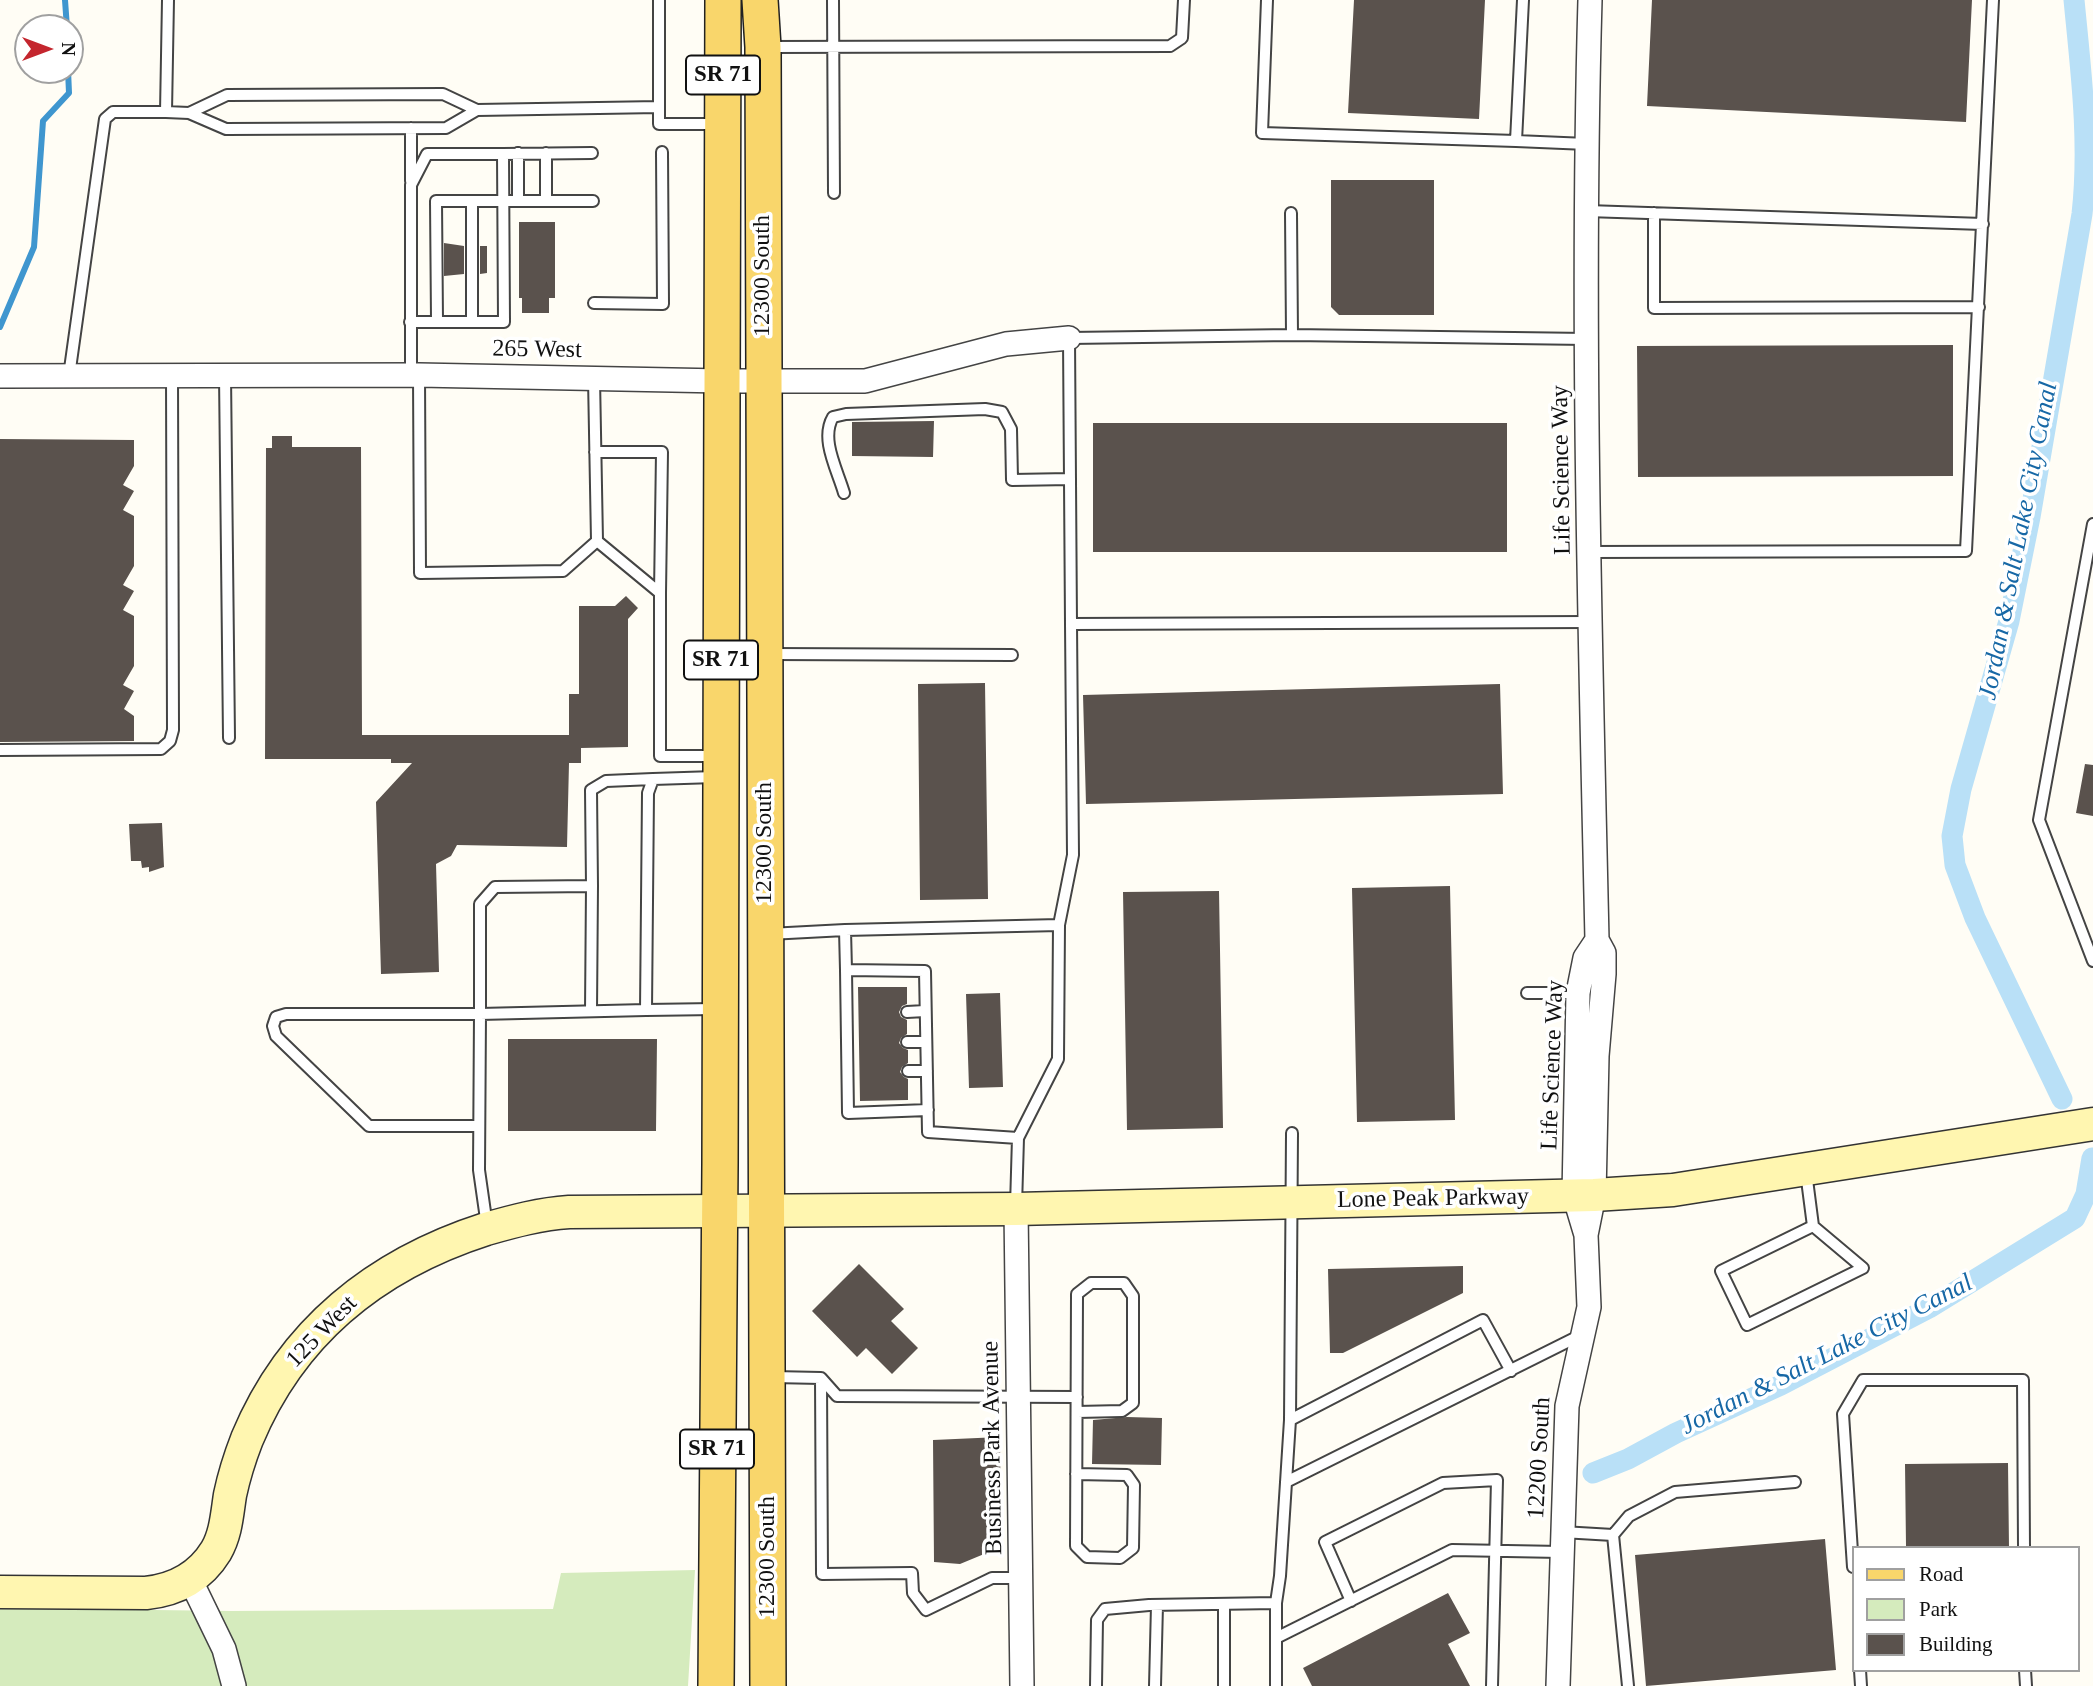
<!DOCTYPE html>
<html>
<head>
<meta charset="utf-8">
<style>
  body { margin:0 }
  #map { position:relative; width:2093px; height:1686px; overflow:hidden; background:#fffdf5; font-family:"Times New Roman",serif }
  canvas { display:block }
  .legend { position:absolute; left:1852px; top:1546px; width:228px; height:126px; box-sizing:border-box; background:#fff; border:2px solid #a0a0a0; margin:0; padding:9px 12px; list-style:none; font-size:21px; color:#111 }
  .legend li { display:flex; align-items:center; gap:14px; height:35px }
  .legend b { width:35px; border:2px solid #a0a0a0 }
  .north { position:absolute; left:14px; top:14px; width:70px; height:70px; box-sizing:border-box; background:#fff; border:2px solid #a0a0a0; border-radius:50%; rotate:90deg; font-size:19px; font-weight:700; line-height:28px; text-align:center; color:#111 }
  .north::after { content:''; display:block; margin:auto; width:24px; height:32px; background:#c4262e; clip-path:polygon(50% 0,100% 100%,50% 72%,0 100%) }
</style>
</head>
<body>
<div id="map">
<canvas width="2093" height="1686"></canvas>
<ul class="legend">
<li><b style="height:9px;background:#f9d66b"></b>Road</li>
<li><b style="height:19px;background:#d5ebbd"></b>Park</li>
<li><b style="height:19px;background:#5a524d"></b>Building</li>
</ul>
<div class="north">N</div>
</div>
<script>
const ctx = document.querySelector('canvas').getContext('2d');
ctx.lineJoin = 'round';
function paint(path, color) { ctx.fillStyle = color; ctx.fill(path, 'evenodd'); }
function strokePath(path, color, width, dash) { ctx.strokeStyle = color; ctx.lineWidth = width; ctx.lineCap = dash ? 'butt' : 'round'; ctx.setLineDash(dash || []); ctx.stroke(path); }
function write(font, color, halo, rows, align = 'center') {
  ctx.font = font + ' "Times New Roman",serif'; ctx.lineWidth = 7; ctx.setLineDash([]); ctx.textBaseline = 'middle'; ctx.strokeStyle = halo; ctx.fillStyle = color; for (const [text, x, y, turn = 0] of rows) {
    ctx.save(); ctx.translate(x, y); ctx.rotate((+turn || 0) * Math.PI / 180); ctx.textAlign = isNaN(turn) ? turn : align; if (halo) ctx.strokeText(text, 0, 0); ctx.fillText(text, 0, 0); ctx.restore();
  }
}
paint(new Path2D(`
  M 695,1570 L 688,1686 L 0,1686 L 0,1608 L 232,1611 L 553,1609 L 561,1573 Z`), '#d5ebbd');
strokePath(new Path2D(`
  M 65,0 L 67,28
  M 0,327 L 34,247 L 43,121 L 69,93 L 68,70`), '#3f96cf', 6);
strokePath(new Path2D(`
  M 2062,1099 L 1975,918 L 1955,865 L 1952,836 L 1961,789 L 2009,621 L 2030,517 L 2082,214 C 2090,143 2081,72 2074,0
  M 1593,1473 L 1628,1459 L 1676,1433 L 1781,1385 L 1929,1308 L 2075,1218 L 2086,1194 L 2092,1158`), '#b9e0f7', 21);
paint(new Path2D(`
  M 1354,0 L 1485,0 L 1479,119 L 1348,113 Z
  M 1652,0 L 1972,0 L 1966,122 L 1647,106 Z
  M 1331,180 L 1434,180 L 1434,315 L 1339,315 L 1331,307 Z
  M 519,222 L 555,222 L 555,298 L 549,298 L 549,313 L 522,313 L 522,298 L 519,298 Z
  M 444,243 L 464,246 L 464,274 L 444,276 Z
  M 480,246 L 487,246 L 487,273 L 480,274 Z
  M 1953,345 L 1953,476 L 1638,477 L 1637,346 Z
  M 934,421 L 933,457 L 852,456 L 852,422 Z
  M 1093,423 L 1507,423 L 1507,552 L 1093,552 Z
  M 272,436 L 292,436 L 292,447 L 361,447 L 362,735 L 569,735 L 569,694 L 579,694 L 579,606 L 615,606 L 626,596 L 638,608 L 628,619 L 628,747 L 581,748 L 581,763 L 569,763 L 567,847 L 457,845 L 451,856 L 436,864 L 439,972 L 381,974 L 376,802 L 412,763 L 391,763 L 391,759 L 265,759 L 266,448 L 272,448 Z
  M 0,439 L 134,440 L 134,466 L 123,485 L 134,491 L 123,510 L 134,516 L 134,566 L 123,585 L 134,591 L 123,610 L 134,616 L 134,666 L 123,685 L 134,691 L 124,709 L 134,716 L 134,741 L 0,742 Z
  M 985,683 L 988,899 L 920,900 L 918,684 Z
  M 1500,684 L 1503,794 L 1086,804 L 1083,695 Z
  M 2085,764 L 2093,765 L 2093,816 L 2076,813 Z
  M 162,823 L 164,867 L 149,872 L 149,867 L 142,868 L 141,861 L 131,861 L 129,824 Z
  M 1450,886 L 1455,1120 L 1357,1122 L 1352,888 Z
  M 1219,891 L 1223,1128 L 1127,1130 L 1123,892 Z
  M 858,987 L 907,987 L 907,1004 L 902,1006 L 899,1012 L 901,1017 L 907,1020 L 907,1034 L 901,1038 L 899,1043 L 903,1048 L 908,1050 L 908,1063 L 902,1067 L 900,1072 L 904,1077 L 908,1079 L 908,1100 L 860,1101 Z
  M 1000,993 L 1003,1087 L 969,1088 L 966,994 Z
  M 508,1039 L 657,1039 L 656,1131 L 508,1131 Z
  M 859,1264 L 904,1309 L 891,1321 L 918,1348 L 892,1374 L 866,1348 L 857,1357 L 812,1311 Z
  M 1463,1266 L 1463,1293 L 1343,1353 L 1330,1353 L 1328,1269 Z
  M 1127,1417 L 1162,1418 L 1161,1465 L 1092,1464 L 1093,1420 Z
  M 1000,1437 L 1001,1547 L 960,1564 L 934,1562 L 933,1440 Z
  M 2008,1463 L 2009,1548 L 1906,1546 L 1905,1464 Z
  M 1825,1539 L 1836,1670 L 1646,1686 L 1635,1555 Z
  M 1448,1593 L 1470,1633 L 1448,1644 L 1470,1686 L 1312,1686 L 1303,1668 Z`), '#5a524d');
const service = new Path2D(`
  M 833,0 L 834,193
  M 1267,0 L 1262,133 L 1516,141 L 1523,0
  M 769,47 L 1170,46 L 1182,38 L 1184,0
  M 659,107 L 659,124 L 717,124
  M 166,112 L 189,113 L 227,95 L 443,94 L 477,110 L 659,107 L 659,0
  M 189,113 L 226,129 L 446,128 L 477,110
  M 1516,141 L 1587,144
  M 518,153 L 518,201
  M 546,153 L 546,201
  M 503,154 L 592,153
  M 411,181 L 411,128
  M 472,201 L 472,321
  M 1587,211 L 1983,224
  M 1291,213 L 1292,335
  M 1654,213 L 1654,308 L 1979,307
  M 594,303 L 663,304 L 662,152
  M 437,321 L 436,201 L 593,201
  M 410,322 L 504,322 L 503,154 L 427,154 L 411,185 L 411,375
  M 1587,339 L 1292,335 L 1069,338 L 1071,624 L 1590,622
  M 225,375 L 229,738
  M 419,375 L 420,573 L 563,571 L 597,541 L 594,378
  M 69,376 L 105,119 L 113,112 L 166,112 L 168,0
  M 595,452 L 662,452 L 660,593
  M 844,493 C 837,469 820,439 833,417 L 846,414 L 985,409 L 1002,412 L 1011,429 L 1012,480 L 1070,479
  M 2093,524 L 2039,820 L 2093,961
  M 597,541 L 660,593 L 660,756 L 717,756
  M 1589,552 L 1966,551 L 1993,0
  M 771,654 L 1012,655
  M 0,750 L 161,749 L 170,741 L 173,730 L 172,376
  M 845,930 L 1059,925
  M 769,934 L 845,930 L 846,970 L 925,971 L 928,1132 L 1018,1138
  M 846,970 L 848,1113 L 928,1110
  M 1527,993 L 1578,993
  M 715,1009 L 646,1010 L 648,793 L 653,779 L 715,777
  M 591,1011 L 592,886
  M 907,1012 L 925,1011
  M 907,1042 L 926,1042
  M 908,1071 L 927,1071
  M 479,1126 L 369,1126 L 276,1036 L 273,1026 L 276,1017 L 286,1014 L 480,1014 L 480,904 L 495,887 L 592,886 L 591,790 L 606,781 L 653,779
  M 1806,1172 L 1813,1226 L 1863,1268 L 1747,1325 L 1721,1271 L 1813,1226
  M 1016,1206 L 1018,1138 L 1058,1059 L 1059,925 L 1073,855 L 1071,624
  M 487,1226 L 479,1170 L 480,1014 L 646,1010
  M 773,1377 L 821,1378 L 837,1396 L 1077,1397
  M 821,1378 L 822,1574 L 912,1573 L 913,1593 L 926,1610 L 992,1578 L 1021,1578
  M 1290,1420 L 1483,1320 L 1511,1371
  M 1076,1474 L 1127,1475 L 1134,1485 L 1133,1548 L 1120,1558 L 1087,1557 L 1076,1546 L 1077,1294 L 1091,1283 L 1124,1283 L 1133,1296 L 1133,1403 L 1122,1411 L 1077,1412
  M 1286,1482 L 1581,1335
  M 1562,1532 L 1613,1535
  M 1853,1567 L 1843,1414 L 1863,1380 L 2023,1380 L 2024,1548
  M 1351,1601 L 1325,1542 L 1443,1483 L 1497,1480 L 1492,1686
  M 1224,1604 L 1224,1686
  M 1276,1638 L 1452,1550 L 1561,1552
  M 1860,1670 L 1861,1686
  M 2025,1670 L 2026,1686
  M 1096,1686 L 1097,1620 L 1105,1609 L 1149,1605 L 1276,1603
  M 1155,1686 L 1157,1605
  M 1276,1686 L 1276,1603 L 1280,1576 L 1290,1420 L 1292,1133
  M 1628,1686 L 1613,1535 L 1629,1516 L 1675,1492 L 1795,1482`);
const minor = new Path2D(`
  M 0,376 L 419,375 L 722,381 L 865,381 L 1006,344 L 1069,338
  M 1016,1209 L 1022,1686
  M 1586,1235 L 1594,1195 L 1597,1056 L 1604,974 L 1604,953 L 1597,940 C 1590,627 1581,313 1590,0
  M 190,1579 L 224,1649 L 234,1686
  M 1558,1686 L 1567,1406 L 1589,1307 L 1586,1235 L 1574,1195 L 1578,993 L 1585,958 L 1597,940`);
const secondary = new Path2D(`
  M 0,1592 L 146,1593 C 175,1590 200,1577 216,1551 C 226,1534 227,1514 230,1495 C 234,1476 240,1457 247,1439 C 292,1331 377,1264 486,1229 C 514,1221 540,1214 569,1212 L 1016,1209 L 1594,1195 L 1673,1190 L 2093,1124`);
const primary = new Path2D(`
  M 760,0 L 763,47 L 768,1686
  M 716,1686 L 720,1165 L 723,0`);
strokePath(service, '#444', 14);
strokePath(minor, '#444', 26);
strokePath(secondary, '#333', 35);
strokePath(primary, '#222', 38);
strokePath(service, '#fff', 10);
strokePath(minor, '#fff', 23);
strokePath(secondary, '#fff6b0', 32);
strokePath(primary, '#f9d66b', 35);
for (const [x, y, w] of [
  [723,75,74],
  [721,660,74],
  [717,1449,74]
]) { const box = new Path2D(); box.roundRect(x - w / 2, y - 19.5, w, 39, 5); ctx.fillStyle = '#fff'; ctx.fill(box); strokePath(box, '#111', 2); }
write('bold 23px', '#111', null, [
  ["SR 71",723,75],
  ["SR 71",721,660],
  ["SR 71",717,1449]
]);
write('24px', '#111', '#fff', [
  ["12300 South",763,276,-90],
  ["265 West",537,350,1],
  ["Life Science Way",1562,470,-91],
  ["12300 South",765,843,-90],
  ["Life Science Way",1553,1065,-88],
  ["Lone Peak Parkway",1433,1199,-1],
  ["125 West",322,1332,-46],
  ["Business Park Avenue",993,1448,-91],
  ["12200 South",1540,1458,-87],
  ["12300 South",768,1557,-90]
]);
write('italic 26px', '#1768a6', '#fff', [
  ["Jordan & Salt Lake City Canal",2019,541,-79],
  ["Jordan & Salt Lake City Canal",1827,1355,-27]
]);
</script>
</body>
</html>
